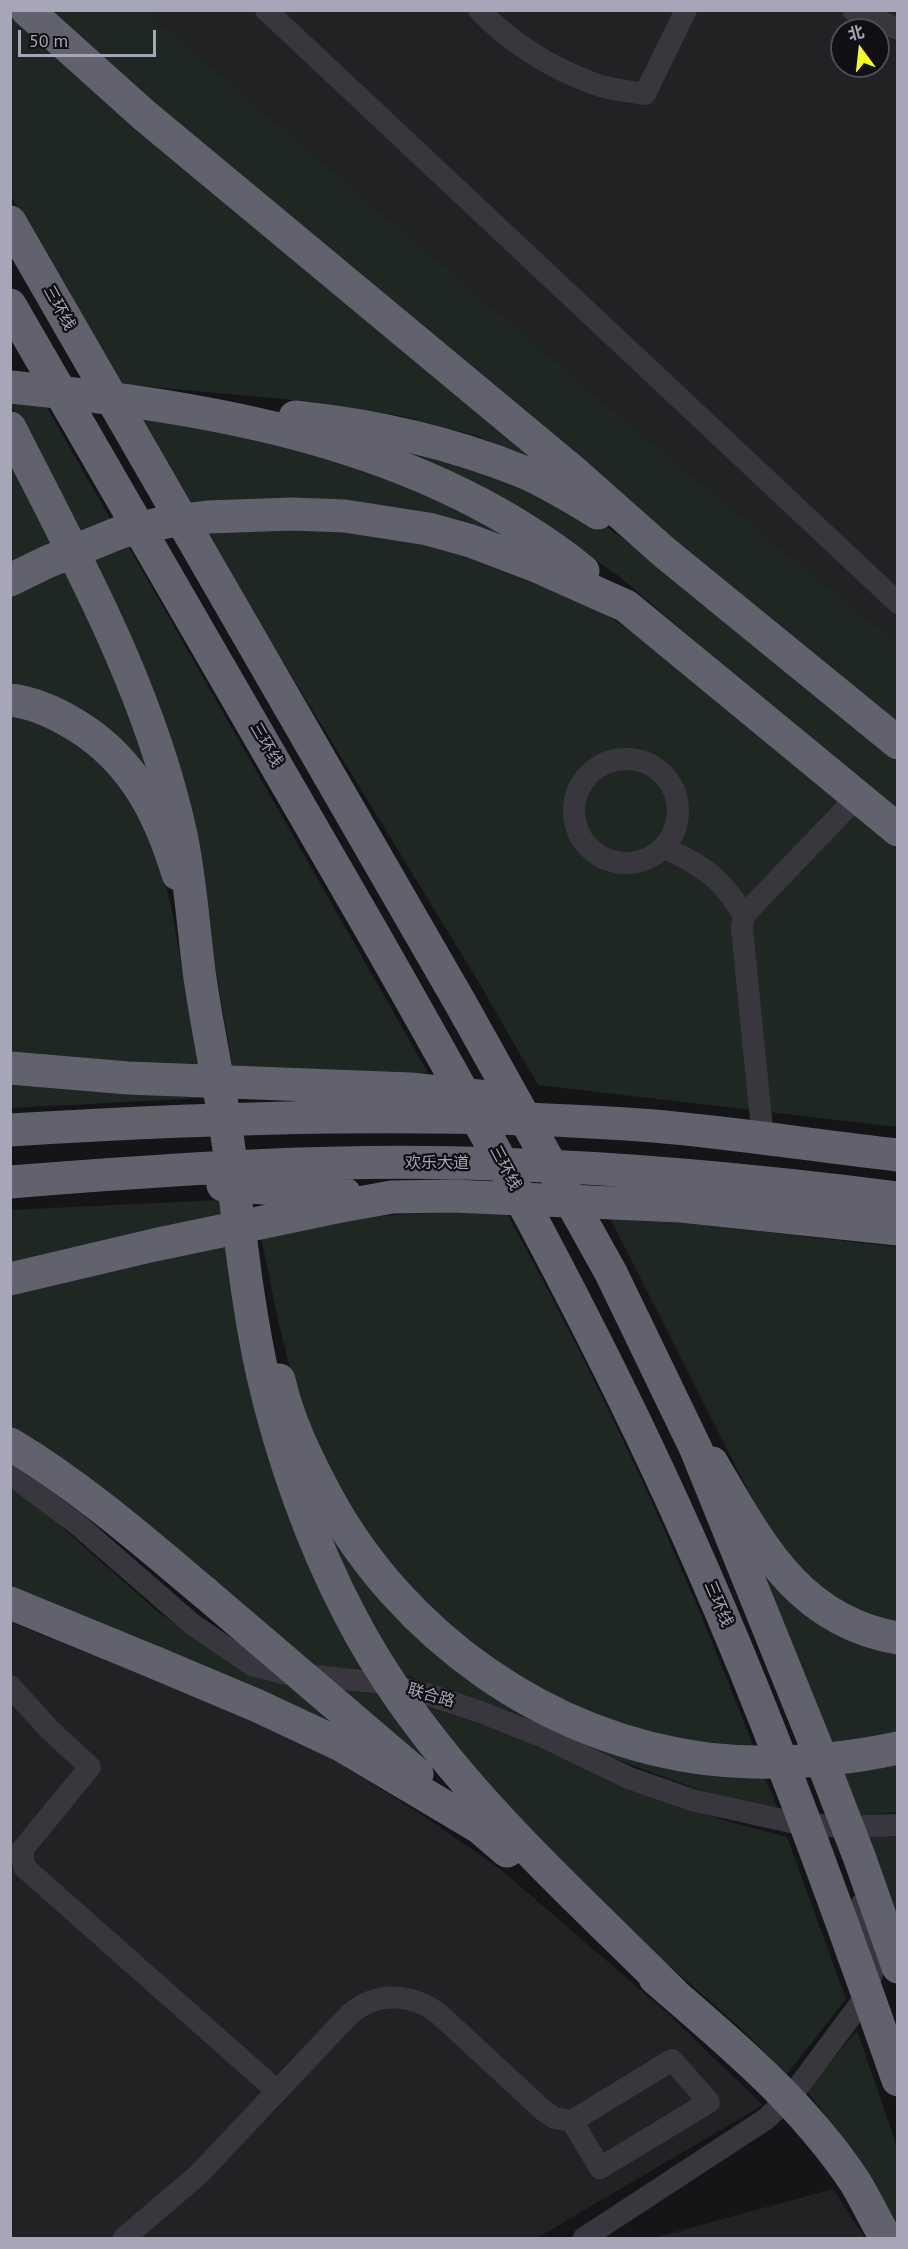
<!DOCTYPE html>
<html>
<head>
<meta charset="utf-8">
<style>
  body { margin:0 }
  #map { position:relative; width:908px; height:2249px; overflow:hidden; background:#151517; font-family:"PT Sans","Noto Sans SC",sans-serif }
  canvas { display:block }
  .frame { position:absolute; inset:0; border:12px solid #a7a5b8; pointer-events:none }
  .north { position:absolute; left:830px; top:18px; width:60px; height:60px; box-sizing:border-box; background:#101012; border:2px solid #4c4c54; border-radius:50%; rotate:345deg; font-size:16px; font-weight:700; line-height:24px; text-align:center; color:#a7a5b8 }
  .north::after { content:''; display:block; margin:auto; width:21px; height:27px; background:#f6ff24; clip-path:polygon(50% 0,100% 100%,50% 72%,0 100%) }
  .scale { position:absolute; left:18px; top:30px; width:138px; height:27px; box-sizing:border-box; border:3px solid #a7a5b8; border-top:0; padding-left:8px; font-size:18px; line-height:21px; white-space:nowrap; color:#a7a5b8; -webkit-text-stroke:4px #101012; paint-order:stroke }
</style>
</head>
<body>
<div id="map">
<canvas width="908" height="2249"></canvas>
<div class="frame"></div>
<div class="north">北</div>
<div class="scale">50 m</div>
</div>
<script>
const ctx = document.querySelector('canvas').getContext('2d');
ctx.lineJoin = 'round';
function paint(path, color) { ctx.fillStyle = color; ctx.fill(path, 'evenodd'); }
function strokePath(path, color, width, dash) { ctx.strokeStyle = color; ctx.lineWidth = width; ctx.lineCap = dash ? 'butt' : 'round'; ctx.setLineDash(dash || []); ctx.stroke(path); }
function write(font, color, halo, rows, align = 'center') {
  ctx.font = font + ' "PT Sans","Noto Sans SC",sans-serif'; ctx.lineWidth = 4.5; ctx.setLineDash([]); ctx.textBaseline = 'middle'; ctx.strokeStyle = halo; ctx.fillStyle = color; for (const [text, x, y, turn = 0] of rows) {
    ctx.save(); ctx.translate(x, y); ctx.rotate((+turn || 0) * Math.PI / 180); ctx.textAlign = isNaN(turn) ? turn : align; if (halo) ctx.strokeText(text, 0, 0); ctx.fillText(text, 0, 0); ctx.restore();
  }
}
paint(new Path2D(`
  M 146,11 L 897,11 L 897,643 L 628,423 ZM 842,30 L 878,30 L 878,66 L 842,66 Z
  M 10,1622 L 259,1721 L 325,1754 L 419,1813 L 499,1868 L 666,2012 L 763,2105 L 537,2238 L 11,2238 Z
  M 833,2189 L 865,2238 L 653,2238 Z`), '#222124');
paint(new Path2D(`
  M 10,11 L 15,11 L 537,452 L 533,461 L 477,436 L 402,416 L 315,402 L 118,384 L 11,196 Z
  M 40,11 L 146,11 L 628,423 L 897,643 L 897,727 Z
  M 10,397 L 41,397 L 112,522 L 79,535 L 11,406 Z
  M 133,410 L 247,430 L 402,479 L 533,549 L 189,506 Z
  M 351,431 L 445,452 L 601,523 L 654,560 L 897,761 L 897,814 L 620,577 L 561,536 Z
  M 10,457 L 55,545 L 10,564 Z
  M 291,523 L 434,542 L 585,600 L 652,646 L 851,807 L 897,848 L 897,1127 L 538,1085 L 478,981 L 200,526 Z
  M 126,542 L 428,1073 L 407,1076 L 233,1070 L 208,923 L 90,555 Z
  M 67,567 L 87,605 L 155,779 L 11,688 L 10,593 Z
  M 11,714 L 25,717 L 85,745 L 123,783 L 162,869 L 172,911 L 199,1068 L 11,1058 Z
  M 11,1078 L 202,1088 L 204,1098 L 11,1108 Z
  M 219,1200 L 223,1219 L 11,1267 L 10,1210 Z
  M 504,1208 C 574,1336 639,1467 695,1601 C 716,1651 736,1702 756,1753 L 714,1749 L 611,1723 L 517,1679 L 423,1609 L 337,1490 L 295,1389 L 278,1320 L 260,1232 L 364,1217 Z
  M 608,1214 L 897,1247 L 897,1626 L 848,1608 L 802,1573 L 765,1524 Z
  M 226,1239 L 365,1669 L 316,1666 L 209,1575 L 113,1501 L 11,1429 L 10,1290 Z
  M 10,1488 L 39,1507 L 158,1612 L 239,1668 L 298,1686 L 362,1740 L 11,1590 Z
  M 318,1514 L 469,1671 L 763,1773 L 779,1811 L 700,1790 L 577,1745 L 456,1693 L 396,1672 Z
  M 761,1573 L 897,1652 L 897,1741 L 833,1747 Z
  M 337,1688 L 381,1692 L 433,1763 L 429,1768 Z
  M 416,1701 L 525,1741 L 647,1794 L 730,1822 L 787,1837 L 846,1999 L 787,2074 L 737,2025 L 630,1931 L 559,1863 Z
  M 897,1755 L 897,1812 L 859,1816 L 841,1763 Z
  M 897,1834 L 897,1921 L 867,1836 Z
  M 857,2030 L 897,2147 L 897,2223 L 858,2158 L 807,2091 Z`), '#1e2722');
strokePath(new Path2D(`
  M 266,10 L 898,603
  M 479,10 C 511,43 551,68 595,84 C 610,90 629,91 645,94 L 686,10
  M 853,10 L 898,29
  M574 811a52 52 0 1 1 104 0a52 52 0 1 1-104 0Z
  M 663,847 C 683,857 705,867 721,884 C 729,893 737,904 744,915
  M 763,1139 L 742,928 L 744,915 L 858,796
  M 10,1474 L 77,1524 L 192,1624 L 252,1665 L 283,1673 L 376,1682 L 427,1694 L 480,1712 L 546,1738 L 629,1778 L 692,1800 L 791,1822 L 840,1827 L 898,1825
  M 10,1686 L 49,1729 L 90,1767 L 22,1850 L 24,1867 L 277,2091
  M 124,2238 L 198,2175 L 350,2014 C 378,1991 410,1993 438,2013 L 544,2111 L 555,2118 L 572,2121 L 672,2060 L 709,2102 L 600,2168 L 572,2121
  M 584,2238 L 766,2119 L 796,2090 L 863,2000 L 872,1974 L 873,1962 L 867,1923 L 861,1905`), '#39373e', 22);
strokePath(new Path2D(`
  M 27,10 L 144,115 L 576,474 L 664,552 L 898,743
  M 10,387 C 211,407 421,441 583,571
  M 295,417 C 373,425 449,442 521,471 C 548,482 573,498 598,513
  M 10,580 L 47,562 L 121,532 L 167,522 L 207,517 L 292,514 L 345,516 L 428,529 L 471,541 L 534,565 L 626,606 L 898,830
  M 10,700 C 31,702 49,710 67,720 C 129,754 158,808 178,874
  M 10,1068 L 128,1078 L 410,1089 L 488,1097
  M 10,1130 C 225,1117 440,1110 654,1126 C 735,1133 817,1146 898,1155
  M 10,1182 C 172,1169 333,1158 495,1164 C 630,1168 764,1181 898,1198
  M 223,1185 L 345,1194
  M 10,1279 L 154,1245 L 336,1207 L 392,1197 L 452,1196 L 681,1206 L 898,1229
  M 279,1380 C 288,1420 306,1457 325,1493 C 401,1636 547,1739 708,1759 C 770,1766 837,1761 898,1748
  M 10,1444 C 80,1486 141,1539 204,1592
  M 712,1463 C 759,1543 798,1621 898,1638
  M 10,1603 L 156,1663`), '#62616e', 33);
strokePath(new Path2D(`
  M 10,222 L 461,1004 L 611,1273 L 696,1449 L 819,1753 L 860,1859 L 898,1967
  M 10,305 C 131,513 252,720 370,928 C 471,1105 570,1282 656,1466 C 750,1666 825,1872 898,2080
  M 10,428 C 76,558 148,687 180,830 C 191,879 193,929 200,978 C 208,1033 220,1087 228,1142 C 239,1220 246,1300 263,1376 C 281,1455 312,1543 350,1615 C 426,1763 557,1877 673,1993
  M 204,1592 L 417,1774
  M 156,1663 L 258,1706 L 341,1745 L 479,1827 L 507,1851
  M 655,1978 C 727,2040 802,2102 855,2182 C 866,2200 875,2220 886,2238`), '#62616e', 33);
write('16px', '#a7a5b8', '#101012', [
  ["三环线",59,308,61],
  ["三环线",266,745,60],
  ["欢乐大道",437,1163],
  ["三环线",505,1168,62],
  ["三环线",718,1604,67],
  ["联合路",431,1696,16]
]);
</script>
</body>
</html>
